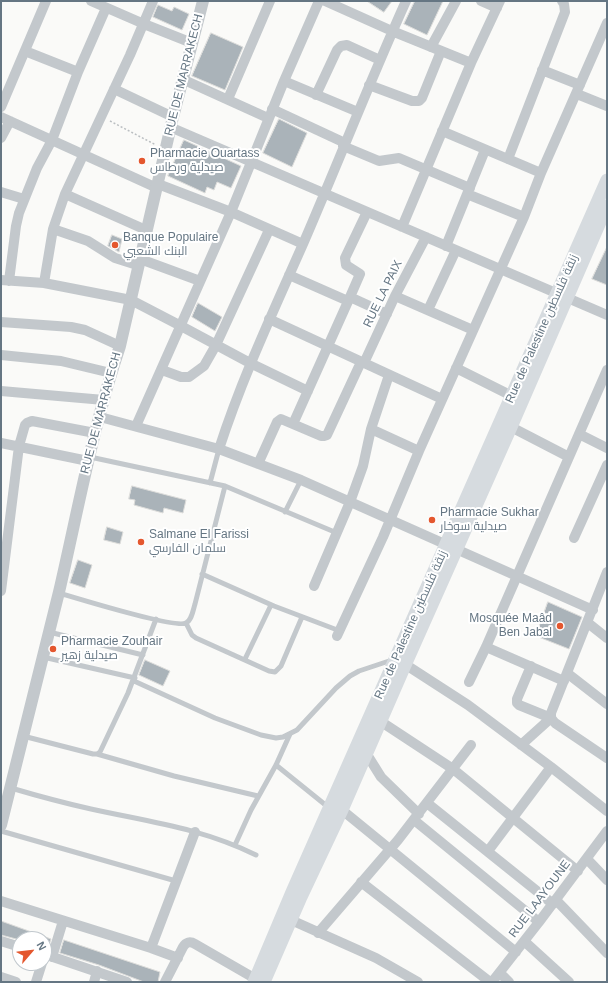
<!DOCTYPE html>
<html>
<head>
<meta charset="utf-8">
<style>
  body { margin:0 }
  #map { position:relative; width:608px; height:983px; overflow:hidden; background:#fafaf8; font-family:Helvetica,sans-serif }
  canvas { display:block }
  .frame { position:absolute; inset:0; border:2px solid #657683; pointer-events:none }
  .north { position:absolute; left:12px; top:931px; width:40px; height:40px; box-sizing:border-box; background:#fff; border:1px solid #c1c8cd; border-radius:50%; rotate:62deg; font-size:11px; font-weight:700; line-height:16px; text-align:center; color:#657683 }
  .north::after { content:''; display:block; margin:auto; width:14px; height:18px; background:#e4572e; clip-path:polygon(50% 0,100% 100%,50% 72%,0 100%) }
</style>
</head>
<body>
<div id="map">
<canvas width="608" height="983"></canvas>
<div class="frame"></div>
<div class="north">N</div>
</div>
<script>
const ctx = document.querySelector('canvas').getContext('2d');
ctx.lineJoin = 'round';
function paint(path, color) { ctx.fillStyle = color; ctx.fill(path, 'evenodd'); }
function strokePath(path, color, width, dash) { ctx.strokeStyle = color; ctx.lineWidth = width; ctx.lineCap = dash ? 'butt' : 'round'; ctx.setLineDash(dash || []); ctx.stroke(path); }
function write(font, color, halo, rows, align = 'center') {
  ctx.font = font + ' Helvetica,Cairo,sans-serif'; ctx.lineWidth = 4; ctx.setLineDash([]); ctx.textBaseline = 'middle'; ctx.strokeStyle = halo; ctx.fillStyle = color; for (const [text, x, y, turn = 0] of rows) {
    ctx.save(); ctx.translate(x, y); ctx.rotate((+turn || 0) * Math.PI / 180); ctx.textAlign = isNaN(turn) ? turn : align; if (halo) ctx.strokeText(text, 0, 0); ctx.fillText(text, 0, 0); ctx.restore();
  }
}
const building = new Path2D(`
  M 367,1 L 392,1 L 384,12 Z
  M 415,1 L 443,1 L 427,35 L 404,24 Z
  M 158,5 L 172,11 L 174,7 L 189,14 L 182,30 L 153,17 Z
  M 211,33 L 243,47 L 225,90 L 192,76 Z
  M 279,119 L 307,133 L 292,167 L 263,153 Z
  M 184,140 L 241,166 L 231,188 L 217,182 L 214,190 L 207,187 L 205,193 L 168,176 Z
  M 112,235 L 122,239 L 119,252 L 108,246 Z
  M 607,247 L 607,285 L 592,279 Z
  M 198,303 L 222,317 L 215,331 L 192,317 Z
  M 132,486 L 186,500 L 183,513 L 164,508 L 163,513 L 134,505 L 135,500 L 129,499 Z
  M 107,527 L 123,532 L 120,544 L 104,540 Z
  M 78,560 L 92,565 L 85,588 L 70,583 Z
  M 548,602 L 582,617 L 569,649 L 536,636 Z
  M 145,660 L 170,671 L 163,686 L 139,675 Z
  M 1,921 L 51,939 L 48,948 L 44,948 L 44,939 L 20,939 L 20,940 L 1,935 Z
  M 64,940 L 160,972 L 158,982 L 144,982 L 99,965 L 60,953 Z`);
paint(building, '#aab3b9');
strokePath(building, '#dcdcda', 1);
strokePath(new Path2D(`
  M 110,121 L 156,145`), '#bbbfc2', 1.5, [2, 2]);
strokePath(new Path2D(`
  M 90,457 L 225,486 L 337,533
  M 210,483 L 219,449
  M 285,512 L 301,480
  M 202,574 L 274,606 L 340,631
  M 59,593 C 76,598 176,629 186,623 C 192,620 193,610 195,604 L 225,486
  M 186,623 L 192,635 L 196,638 L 269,671 L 275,672 L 281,666 L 302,617
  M 49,632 L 143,655
  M 43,657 L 135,678
  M 245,659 L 271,605
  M 134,681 L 215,718 L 261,735 L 276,738 L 283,737 L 297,730 L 336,688 L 350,676 L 359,671 L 392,660
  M 23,736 L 93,754 L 97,754 L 100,752 L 128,693 L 156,619
  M 97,754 L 174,776 L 258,796
  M 276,765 L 328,807
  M 11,788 C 38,796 64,803 91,809 C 150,822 201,828 256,855
  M 1,831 L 176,881
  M 235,845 L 251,810 L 276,765 L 290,734`), '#c3c8cc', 5);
strokePath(new Path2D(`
  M 91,1 L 144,24 L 192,43
  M 325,1 L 392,31 L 471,63
  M 481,1 L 497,8
  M 431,47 L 456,1
  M 25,51 L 78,72
  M 542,70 L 580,85
  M 182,79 L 268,118
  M 284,81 L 358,112
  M 369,85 L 412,101 L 419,101 L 422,98 L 441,51
  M 114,89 L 173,117
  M 577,94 L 607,106
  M 316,95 L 337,50 L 341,46 L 347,45 L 380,60
  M 228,99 L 270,1
  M 1,107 L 46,1
  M 272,109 L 345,143
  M 1,117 L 157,188
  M 170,127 L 607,315
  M 442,131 L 541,173
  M 1,138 L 10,121
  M 343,146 L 379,161 L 399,158 L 470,188
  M 508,159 L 565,12 L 564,4 L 562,1
  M 158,184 L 231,212 L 303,244
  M 1,192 L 24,199
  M 65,194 L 146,230
  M 467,194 L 524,217
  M 402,227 L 471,63 L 500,1
  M 53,229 L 88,241 L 115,258 L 137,265
  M 446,246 L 485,150
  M 140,259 L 200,281
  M 289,275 L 348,301
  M 1,280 L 44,283 L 131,300 L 181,326 L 250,363 L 308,391
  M 9,281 L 16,226 L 19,213 L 37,168 L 52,140 L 78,72 L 106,8
  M 44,283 L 53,229 L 65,194 L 130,55 L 153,1
  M 395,296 L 473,330
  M 350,297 L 360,274 L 346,265 L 345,258 L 367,212
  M 428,310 L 456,250
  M 269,319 L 442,399
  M 1,322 L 71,327 L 85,330 L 120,346
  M 1,355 L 61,361 L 111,373
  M 364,363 L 395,296 L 426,237
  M 456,368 L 512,396
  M 162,370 L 181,377 L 189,377 L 204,366 L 216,345 L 269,230
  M 1,391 L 104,400
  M 100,417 L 219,449 L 301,480 L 593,610
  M 293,424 L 350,297 L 387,314
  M 136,426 L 231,212 L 284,81 L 319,1
  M 511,427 L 569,457
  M 371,429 L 419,451
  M 579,434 L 607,448
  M 1,443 L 88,461
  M 219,449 C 242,378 273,312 303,244 C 338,163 370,81 406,1
  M 258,464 L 277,422 L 281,419 L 321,436 L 324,436 L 327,435 L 361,362
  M 574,538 L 607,465
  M 607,572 L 551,713 L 551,718 L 555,723 L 607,758
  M 314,586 L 350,502 L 363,466 L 371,429 L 389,375
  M 1,591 L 19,446 L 25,425 L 27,423 L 32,421 L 95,433
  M 588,623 L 607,638
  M 337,636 L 383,537 L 419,451 L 524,217 L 541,173 L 607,23
  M 486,647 L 564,681
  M 400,661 L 468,705 L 551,767 L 607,811
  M 567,673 L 607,704
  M 469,682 L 486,647 L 607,370
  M 380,721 L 453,769 L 578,871
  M 521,745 L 551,718 L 519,705 L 517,703 L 517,699 L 531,666
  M 366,753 L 381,777 L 419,814
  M 427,803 L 553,904
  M 342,810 L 516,952
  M 414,820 L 539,922
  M 488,851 L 551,767
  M 587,859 L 607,880
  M 361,882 L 490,982
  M 556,900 L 607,953
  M 1,901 L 151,948 L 178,958
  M 291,920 L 376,958 L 418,982
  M 318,933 L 398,840 L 471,745
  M 1,941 L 20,947
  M 524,941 L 569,982
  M 151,948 L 195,832
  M 44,954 L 127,982
  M 52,957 L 63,921
  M 500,973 L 509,982
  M 1,977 L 16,982
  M 36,982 L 42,963
  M 94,982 L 97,971
  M 165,982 L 183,947 C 186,942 190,941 195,944 L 261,982
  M 492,982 L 539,922 L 607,831`), '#c3c8cc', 10);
strokePath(new Path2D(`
  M 1,825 C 20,747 40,670 59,592 C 78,510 93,426 120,346 L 173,117 L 203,1`), '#c3c8cc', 12);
strokePath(new Path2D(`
  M 254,982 L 292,892 L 607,180
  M 264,982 L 301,897 L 342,810 L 406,663 L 511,427 L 607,206`), '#d6dbdf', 13);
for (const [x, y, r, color] of [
  [142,161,4,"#e4572e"],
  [115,245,4,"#e4572e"],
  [432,520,4,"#e4572e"],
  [141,542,4,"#e4572e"],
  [560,626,4,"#e4572e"],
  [53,649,4,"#e4572e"]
]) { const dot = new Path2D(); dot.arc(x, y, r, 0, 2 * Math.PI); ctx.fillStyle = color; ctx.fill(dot); strokePath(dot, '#fff', 1.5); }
write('12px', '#657683', '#fff', [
  ["RUE DE MARRAKECH",184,75,-76],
  ["RUE LA PAIX",383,294,-64],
  ["Rue de Palestine زنقة فلسطين",542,329,-66],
  ["RUE DE MARRAKECH",101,413,-75],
  ["Rue de Palestine زنقة فلسطين",411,625,-66],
  ["RUE LAAYOUNE",540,899,-53]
]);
write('12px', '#657683', '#fff', [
  ["Pharmacie Ouartass",150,154],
  ["صيدلية ورطاس",150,168],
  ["Banque Populaire",123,238],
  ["البنك الشعبي",123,252],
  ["Pharmacie Sukhar",440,513],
  ["صيدلية سوخار",440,527],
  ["Salmane El Farissi",149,535],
  ["سلمان الفارسي",149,549],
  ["Mosquée Maâd",552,619,"right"],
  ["Ben Jabal",552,633,"right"],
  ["Pharmacie Zouhair",61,642],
  ["صيدلية زهير",61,656]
], 'left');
</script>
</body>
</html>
